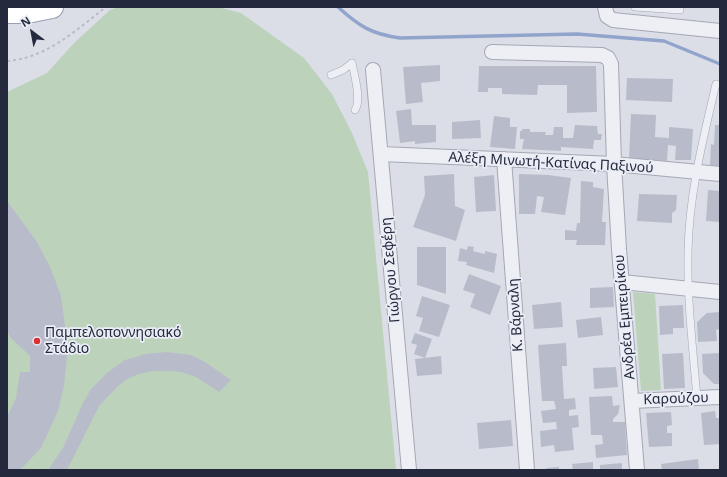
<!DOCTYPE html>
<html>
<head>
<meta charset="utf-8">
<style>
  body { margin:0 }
  #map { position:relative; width:727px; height:477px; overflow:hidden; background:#dbdee7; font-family:"Noto Sans",sans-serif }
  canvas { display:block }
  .frame { position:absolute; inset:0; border:8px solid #24293e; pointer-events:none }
  .north { position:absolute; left:12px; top:12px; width:40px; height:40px; -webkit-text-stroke:3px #eaedf5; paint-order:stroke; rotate:328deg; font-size:11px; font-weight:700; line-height:16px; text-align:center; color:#24293e }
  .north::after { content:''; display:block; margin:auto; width:14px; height:18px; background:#24293e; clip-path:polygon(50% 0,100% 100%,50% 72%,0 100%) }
</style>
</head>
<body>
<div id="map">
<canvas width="727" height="477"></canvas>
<div class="frame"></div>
<div class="north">N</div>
</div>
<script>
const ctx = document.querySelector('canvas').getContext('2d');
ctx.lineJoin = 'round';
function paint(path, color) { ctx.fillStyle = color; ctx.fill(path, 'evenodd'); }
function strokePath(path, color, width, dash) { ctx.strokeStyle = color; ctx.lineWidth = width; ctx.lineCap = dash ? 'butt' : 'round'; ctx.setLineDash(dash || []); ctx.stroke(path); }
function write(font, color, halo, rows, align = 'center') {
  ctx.font = font + ' "Noto Sans",sans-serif'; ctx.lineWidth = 3.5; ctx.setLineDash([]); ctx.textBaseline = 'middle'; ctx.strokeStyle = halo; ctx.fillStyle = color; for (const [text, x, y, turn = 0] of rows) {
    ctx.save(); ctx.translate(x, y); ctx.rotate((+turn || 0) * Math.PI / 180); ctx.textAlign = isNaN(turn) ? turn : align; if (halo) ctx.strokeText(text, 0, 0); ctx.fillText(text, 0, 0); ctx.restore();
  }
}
paint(new Path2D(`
  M 118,7 L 218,7 L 241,13 L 304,58 L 332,94 L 352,133 L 368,172 L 396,470 L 7,470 L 7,92 L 47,73 L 74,43 L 110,10 Z
  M 633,292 L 655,294 L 661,390 L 641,391 Z`), '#bdd2bb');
strokePath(new Path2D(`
  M 338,7 C 359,26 371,34 400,38 L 577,34 L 664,41 L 720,64`), '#91a5cc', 3.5);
paint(new Path2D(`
  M 440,65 L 440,81 L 421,83 L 423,102 L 406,104 L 403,67 Z
  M 479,66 L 596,66 L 597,112 L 567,113 L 567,85 L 538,85 L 537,95 L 502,94 L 502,88 L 488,88 L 488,92 L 478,92 Z
  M 627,78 L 673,79 L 672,102 L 626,100 Z
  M 411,109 L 412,125 L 436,125 L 436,142 L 415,144 L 415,141 L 400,143 L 396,111 Z
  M 631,114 L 656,115 L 655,137 L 669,138 L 669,127 L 693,129 L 691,160 L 675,160 L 676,146 L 668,145 L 667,161 L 629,159 Z
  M 494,116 L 510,118 L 510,127 L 517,127 L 515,149 L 490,147 Z
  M 480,120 L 481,138 L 452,139 L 452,122 Z
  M 575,125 L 597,126 L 598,134 L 602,134 L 601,140 L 594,140 L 593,149 L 561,147 L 561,151 L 522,149 L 524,139 L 520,139 L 520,131 L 522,131 L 522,129 L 530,129 L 530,132 L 546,132 L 545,135 L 553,135 L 554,127 L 563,127 L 563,138 L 573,138 Z
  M 715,125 L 720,125 L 720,166 L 710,165 L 711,144 L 714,145 Z
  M 454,174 L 455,206 L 465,210 L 456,241 L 413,227 L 425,195 L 424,176 Z
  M 519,174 L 548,175 L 571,178 L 565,215 L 541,212 L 544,197 L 537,196 L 535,214 L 519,214 Z
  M 494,175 L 496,211 L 476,212 L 474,177 Z
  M 581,181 L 593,182 L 593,187 L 604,189 L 602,222 L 606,222 L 605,245 L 576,245 L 577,240 L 565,240 L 565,230 L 576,231 L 577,223 L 580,223 Z
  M 708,190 L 720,191 L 720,222 L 706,221 Z
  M 639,194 L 677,195 L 676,210 L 672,213 L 672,223 L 637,221 Z
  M 7,201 L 37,242 L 51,269 L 61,296 L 65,326 L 67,356 L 64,386 L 58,411 L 41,448 L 20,470 L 7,470 L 7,417 L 16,398 L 20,372 L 30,372 L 30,356 L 10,337 L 7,330 Z
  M 468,246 L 474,247 L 473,251 L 485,254 L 485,251 L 497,254 L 494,273 L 466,265 L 467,262 L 458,261 L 460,248 L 467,250 Z
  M 417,247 L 446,247 L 446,294 L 417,285 Z
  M 469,274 L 501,286 L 490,315 L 470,307 L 475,294 L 463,290 Z
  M 613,287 L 614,307 L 590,308 L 590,288 Z
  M 422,296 L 450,305 L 439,337 L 419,331 L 423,318 L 416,316 Z
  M 561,302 L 563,327 L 534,329 L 532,305 Z
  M 683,305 L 684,328 L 673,328 L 673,334 L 660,335 L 659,306 Z
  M 720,312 L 720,329 L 716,330 L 717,341 L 698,342 L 697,322 L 707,313 Z
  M 601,317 L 603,335 L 578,338 L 576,320 Z
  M 415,333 L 432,339 L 425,358 L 414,354 L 417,345 L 411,343 Z
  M 566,343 L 567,366 L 562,366 L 564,399 L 575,398 L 576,409 L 569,410 L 569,416 L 578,415 L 579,427 L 572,428 L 574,450 L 555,452 L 554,445 L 541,447 L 540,431 L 557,429 L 556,422 L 543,423 L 541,411 L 556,409 L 554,401 L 542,401 L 538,345 Z
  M 167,352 L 191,355 L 205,362 L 231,380 L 219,392 L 196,377 L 181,372 L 168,371 L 154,371 L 139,374 L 129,378 L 118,386 L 99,406 L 67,470 L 48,470 L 63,448 L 83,403 L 91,389 L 108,372 L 125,360 L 145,354 Z
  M 683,353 L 685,388 L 664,389 L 662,354 Z
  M 720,353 L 720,384 L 714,384 L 703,373 L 702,354 Z
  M 441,356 L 442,374 L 417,376 L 415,359 Z
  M 616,367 L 618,387 L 594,389 L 593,368 Z
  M 612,396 L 613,406 L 620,405 L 618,414 L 613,419 L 613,422 L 625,422 L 627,455 L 596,458 L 595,445 L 603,444 L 602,435 L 591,435 L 589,397 Z
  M 715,411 L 716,418 L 720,418 L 720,444 L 704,445 L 701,413 Z
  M 671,412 L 672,425 L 667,426 L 667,433 L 672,433 L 672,446 L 649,447 L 646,413 Z
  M 511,420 L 513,446 L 479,449 L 477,423 Z
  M 698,459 L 699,470 L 662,470 L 661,464 Z
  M 593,462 L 593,470 L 573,470 L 572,464 Z
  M 622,463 L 622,470 L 600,470 L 600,465 Z
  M 559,467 L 559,470 L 546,470 L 546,468 Z`), '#b8bcca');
const service = new Path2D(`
  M 635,7 L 680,10
  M 352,63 C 354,74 362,100 355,110
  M 331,75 L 343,70 L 352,63
  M 697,398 C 693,350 687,300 688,252 C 689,194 703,139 716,84`);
const minor = new Path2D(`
  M 605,7 L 607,16 L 613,20 L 720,31
  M 492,52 L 602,55 L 608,58 L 611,64 L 614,164 L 619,249 L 637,470
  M 373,70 L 409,470
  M 381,154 L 614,164 L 720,174
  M 504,159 L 527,470
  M 622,282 L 720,292
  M 632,401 L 720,397`);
const primary = new Path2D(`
  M 7,12 L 27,12 L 52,7`);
strokePath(service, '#a4a8b4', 8);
strokePath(minor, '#a4a8b4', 16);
strokePath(primary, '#99a0b4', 24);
strokePath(new Path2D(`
  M 7,61 C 47,58 76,30 106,7`), '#b9bcc5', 2, [3, 3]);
strokePath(service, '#eeeff5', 7);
strokePath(minor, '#eeeff5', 14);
strokePath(primary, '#fff', 22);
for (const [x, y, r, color] of [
  [37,341,4,"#db3132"]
]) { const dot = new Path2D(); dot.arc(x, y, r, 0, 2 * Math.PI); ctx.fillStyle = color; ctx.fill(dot); strokePath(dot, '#eaedf5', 1.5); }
write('14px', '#24293e', '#eaedf5', [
  ["Αλέξη Μινωτή-Κατίνας Παξινού",551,163,3],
  ["Γιώργου Σεφέρη",391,270,-95],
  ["Κ. Βάρναλη",516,315,-94],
  ["Ανδρέα Εμπειρίκου",625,317,-95],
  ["Καρούζου",676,399,-2]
]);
write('14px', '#24293e', '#eaedf5', [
  ["Παμπελοποννησιακό",45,333],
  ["Στάδιο",45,349]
], 'left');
</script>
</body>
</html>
